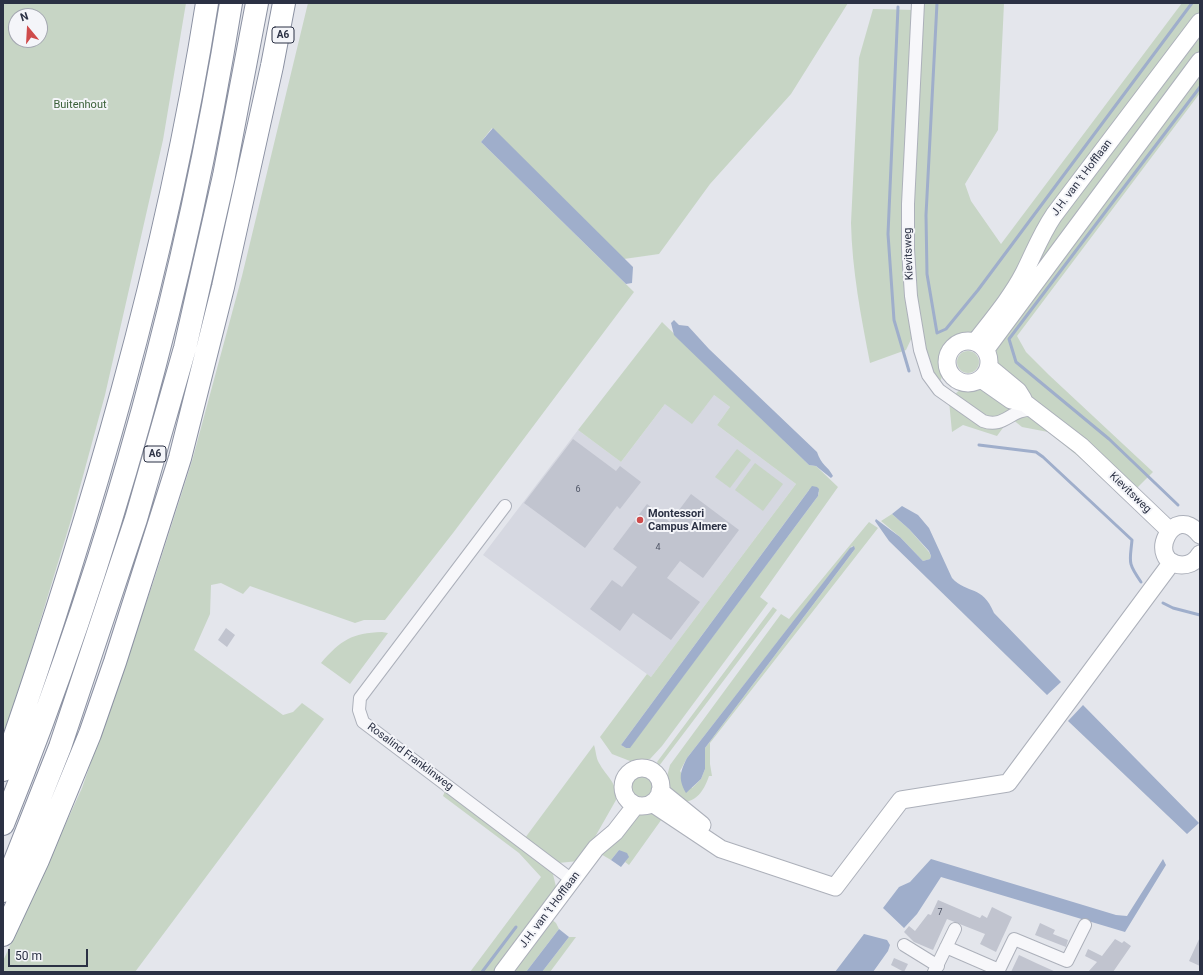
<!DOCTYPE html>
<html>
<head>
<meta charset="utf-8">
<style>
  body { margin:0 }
  #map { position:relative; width:1203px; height:975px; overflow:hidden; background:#e4e6ec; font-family:Roboto,sans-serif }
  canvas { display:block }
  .frame { position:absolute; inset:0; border:4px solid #2b3144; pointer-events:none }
  .north { position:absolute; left:8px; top:8px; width:40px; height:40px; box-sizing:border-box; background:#f4f5f9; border:1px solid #a4a7b1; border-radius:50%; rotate:342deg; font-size:11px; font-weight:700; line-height:16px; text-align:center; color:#2b3144 }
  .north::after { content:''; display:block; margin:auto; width:14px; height:18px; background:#cf4b4b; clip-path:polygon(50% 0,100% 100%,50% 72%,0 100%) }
  .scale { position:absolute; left:8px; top:949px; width:80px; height:18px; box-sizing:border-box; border:2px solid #2b3144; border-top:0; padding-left:5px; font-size:12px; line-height:14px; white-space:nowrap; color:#2b3144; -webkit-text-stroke:3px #f4f5f9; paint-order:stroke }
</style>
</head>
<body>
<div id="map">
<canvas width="1203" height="975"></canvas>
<div class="frame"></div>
<div class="north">N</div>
<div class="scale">50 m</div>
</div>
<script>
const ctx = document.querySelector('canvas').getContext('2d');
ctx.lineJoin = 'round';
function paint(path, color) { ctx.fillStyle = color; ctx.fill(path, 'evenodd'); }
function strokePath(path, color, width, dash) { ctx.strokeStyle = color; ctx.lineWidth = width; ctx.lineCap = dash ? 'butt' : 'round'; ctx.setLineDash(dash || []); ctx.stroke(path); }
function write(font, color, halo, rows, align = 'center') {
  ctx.font = font + ' Roboto,sans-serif'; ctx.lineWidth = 4; ctx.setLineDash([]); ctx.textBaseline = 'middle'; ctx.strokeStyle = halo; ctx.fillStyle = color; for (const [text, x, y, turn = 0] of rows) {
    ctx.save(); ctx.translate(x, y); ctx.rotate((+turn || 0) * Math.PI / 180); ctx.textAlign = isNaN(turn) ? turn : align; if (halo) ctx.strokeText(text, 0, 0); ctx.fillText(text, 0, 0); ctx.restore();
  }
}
paint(new Path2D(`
  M 714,395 L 730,407 L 717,425 L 796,484 L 651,677 L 483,555 L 578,430 L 621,462 L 665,404 Z`), '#d6d8e1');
paint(new Path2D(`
  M 3,3 L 186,3 L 163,140 L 105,395 L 71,520 L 28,661 L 3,735 ZM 16,16 L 40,16 L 40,40 L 16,40 Z
  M 308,3 L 848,3 L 791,94 L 710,184 L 659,254 L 624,259 L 492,128 L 481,142 L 634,292 L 453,533 L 385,620 L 364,620 L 355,623 L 250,586 L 243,594 L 221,583 L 211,585 L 210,614 L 194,650 L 283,715 L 293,712 L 302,703 L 324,719 L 135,972 L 3,972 L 3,961 L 82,788 L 153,583 L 192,461 L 242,276 Z
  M 921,3 L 1004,3 L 998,130 L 965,184 L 971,201 L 1001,244 L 1182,3 L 1200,3 L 1200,13 L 1035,234 L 1025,264 L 973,335 C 957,337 942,343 943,361 C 943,370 944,375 939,383 L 929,368 L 911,269 Z
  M 873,9 L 916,10 L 910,116 L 914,333 L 906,350 L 870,363 C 861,317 852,270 851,223 L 859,58 Z
  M 1200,31 L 1200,55 L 1010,302 L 1038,248 Z
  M 1200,65 L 1200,93 L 1017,336 L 1026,352 L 1049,375 L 1153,472 L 1135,490 L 1004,376 L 994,364 L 993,350 Z
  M 662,322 L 809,465 L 816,466 L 838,487 L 760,597 L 768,603 L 662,746 L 650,759 L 630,761 L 612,754 L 600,737 L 647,674 L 651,677 L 796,484 L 717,425 L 730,407 L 714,395 L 692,424 L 665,404 L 621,462 L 578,430 ZM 809,490 L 819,492 L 818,496 L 630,747 L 626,748 L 621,745 Z
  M957 362a11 11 0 1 1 22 0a11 11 0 1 1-22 0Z
  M 981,384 L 1016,406 L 1004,416 L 990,419 L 954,395 L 963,387 Z
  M 949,401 L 1005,425 L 997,436 L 963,425 L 952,432 Z
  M 1027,415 L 1063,439 L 1131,502 L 1129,504 L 1079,457 L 1048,432 L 1022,427 L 1012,419 Z
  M 737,449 L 751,460 L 730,488 L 715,477 Z
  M 755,463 L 783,484 L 763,511 L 735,490 Z
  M 892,514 L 909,529 L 929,552 L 931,556 L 930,559 L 923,561 L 900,537 L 881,521 Z
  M 869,522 L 878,528 L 710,743 L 710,764 L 712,776 L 709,776 C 705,788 698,801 684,802 L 668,790 L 666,780 L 670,765 L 781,614 L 789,619 ZM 852,546 L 855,549 L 705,748 L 705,769 L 701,779 L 692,788 L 680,771 L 687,758 Z
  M 773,607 L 777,610 L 659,766 L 657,762 Z
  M 382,632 L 388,633 L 350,684 L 321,663 C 341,640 352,633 382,632 Z
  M 594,745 C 596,751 596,758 599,763 C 606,776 618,783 616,800 L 591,844 L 579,861 L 558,863 L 525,838 Z
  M631 787a11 11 0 1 1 22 0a11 11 0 1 1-22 0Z
  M 445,791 L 552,870 L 557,891 L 496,972 L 470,972 L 541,877 L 519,853 L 443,796 Z
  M 649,811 L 664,816 L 629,865 L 625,862 L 628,857 L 619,850 L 611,860 L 599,853 L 638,814 Z
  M 550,918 L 556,923 L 559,929 L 526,972 L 509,972 Z
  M 569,937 L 576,937 L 550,972 L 542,972 Z`), '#c7d5c5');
paint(new Path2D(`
  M 493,128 L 633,267 L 632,283 L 626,284 L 481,142 Z
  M 674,320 L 679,325 L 688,326 L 709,349 L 817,452 C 821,465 828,466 833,476 L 831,478 L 816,466 L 809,465 L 679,340 L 674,335 L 671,323 Z
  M 812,486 L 817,487 L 819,489 L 818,496 L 630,748 L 626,748 L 621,745 Z
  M 902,506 L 918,515 L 929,528 L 952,578 C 968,595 982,584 994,613 L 1061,682 L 1047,695 L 889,541 L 875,521 L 876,519 L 900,537 L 923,561 L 930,559 L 931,556 L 929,551 L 909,529 L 892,514 Z
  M 854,546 L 855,549 L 705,748 L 705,769 L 701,779 L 686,793 C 678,779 680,772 687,758 L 850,548 Z
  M 1083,705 L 1199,823 L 1187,834 L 1068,721 Z
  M 619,850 L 627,853 L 629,857 L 621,867 L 611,860 Z
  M 931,859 L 1116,915 L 1127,916 L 1163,859 L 1166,865 L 1125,932 L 941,877 L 917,914 L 904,928 L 883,908 L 899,887 L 910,882 Z
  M 559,929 L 569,937 L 542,972 L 526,972 Z
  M 864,934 L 887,940 L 890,945 L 888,951 L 873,972 L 835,972 Z`), '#9faecb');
strokePath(new Path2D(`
  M 937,3 L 926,215 L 927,274 L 937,333 L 946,329 L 978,290 L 1192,3
  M 898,7 L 888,234 L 894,320 L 909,371
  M 979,445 L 1036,452 L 1043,457 L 1132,540 C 1130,562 1127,562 1141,582
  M 1178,505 L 1109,439 L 1016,362 L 1009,339 L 1200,87
  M 1163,603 L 1173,608 L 1200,615
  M 482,972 L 516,927`), '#9faecb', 3);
paint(new Path2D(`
  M 573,439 L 616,471 L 620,466 L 641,482 L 620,509 L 617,506 L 585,548 L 524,503 Z
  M 691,494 L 739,530 L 703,578 L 680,561 L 667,578 L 700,602 L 671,640 L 633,613 L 620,631 L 590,609 L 612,580 L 622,587 L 637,567 L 613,549 L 647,504 L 670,522 Z
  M 226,628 L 235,635 L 227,647 L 218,640 Z
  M 938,900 L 980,918 L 982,915 L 987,918 L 992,907 L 1012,917 L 996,952 L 980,944 L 985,934 L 947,919 L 933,950 L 914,942 L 904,932 L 909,926 L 915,931 L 928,914 L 931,915 Z
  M 1040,923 L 1055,930 L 1053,934 L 1068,940 L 1066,947 L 1035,935 Z
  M 1200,937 L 1200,966 L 1189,961 Z
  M 1115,939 L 1122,943 L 1124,941 L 1131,946 L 1113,972 L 1088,972 L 1097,962 L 1085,956 L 1088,949 L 1102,956 Z
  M 1019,955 L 1036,963 L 1056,972 L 1011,972 Z
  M 894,958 L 908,964 L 904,972 L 891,965 Z`), '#c1c4cf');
const street = new Path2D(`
  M 918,3 L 908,204 L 908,249 L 911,296 L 920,350 L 928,375 L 939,390 L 983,421 C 1005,429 1010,408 1034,410
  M 505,506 L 360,698 L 359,710 L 363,722 L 572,880
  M 904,945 L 938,966
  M 946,947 L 999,970
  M 934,972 L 955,929
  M 998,972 L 1014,939 L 1067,961 L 1085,925`);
const secondary = new Path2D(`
  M947 362a21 21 0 1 1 42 0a21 21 0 1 1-42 0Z
  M 976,341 C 993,319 1011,298 1024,273 C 1034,253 1041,234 1054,215 L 1200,22
  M 986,349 L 1200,61
  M 989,367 L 1018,391 L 1023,399
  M 981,379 L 1011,400 L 1025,403 L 1081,446 L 1169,530
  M 1200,535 C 1173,500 1144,563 1182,565 C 1190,565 1196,561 1200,554
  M623 787a19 19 0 1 1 38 0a19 19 0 1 1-38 0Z
  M 660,791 L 702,825
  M 652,803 L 721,849 L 835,887 L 901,800 L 1008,783 L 1172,562
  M 503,972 L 596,848 L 615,832 L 636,805`);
const highway = new Path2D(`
  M 3,770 C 90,521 166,264 207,3
  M 3,824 C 109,561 186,283 231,3
  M 3,891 L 60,747 L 136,519 L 185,348 L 224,176 L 257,3
  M 3,935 L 38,860 L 90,734 L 115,662 L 180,458 L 223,287 L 272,66 L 284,3`);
strokePath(street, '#acb0ba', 14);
strokePath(secondary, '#acb0ba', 19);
strokePath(highway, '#8b91a2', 24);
strokePath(street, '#f7f7fa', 12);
strokePath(secondary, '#fff', 17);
strokePath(highway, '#fff', 22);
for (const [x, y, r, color] of [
  [640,520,4,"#cf4b4b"]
]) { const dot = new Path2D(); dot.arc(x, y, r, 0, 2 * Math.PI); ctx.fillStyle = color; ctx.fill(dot); strokePath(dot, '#f4f5f9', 1.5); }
write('9px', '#505667', null, [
  ["6",578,490],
  ["4",658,548],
  ["7",940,913]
]);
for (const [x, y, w] of [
  [283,35,22],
  [155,454,22]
]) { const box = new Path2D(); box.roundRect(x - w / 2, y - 8, w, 16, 3); ctx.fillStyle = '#f4f5f9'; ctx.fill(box); strokePath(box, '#2b3144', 1); }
write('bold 10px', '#2b3144', null, [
  ["A6",283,35],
  ["A6",155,454]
]);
write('11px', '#3a6038', '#f4f5f9', [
  ["Buitenhout",80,105]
]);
write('11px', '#2b3144', '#f4f5f9', [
  ["J.H. van 't Hofflaan",1082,178,-53],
  ["Kievitsweg",909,254,-92],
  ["Kievitsweg",1130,493,44],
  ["Rosalind Franklinweg",410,757,37],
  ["J.H. van 't Hofflaan",550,910,-53]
]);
write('bold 11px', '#2b3144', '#f4f5f9', [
  ["Montessori",648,514],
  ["Campus Almere",648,527]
], 'left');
</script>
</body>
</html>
